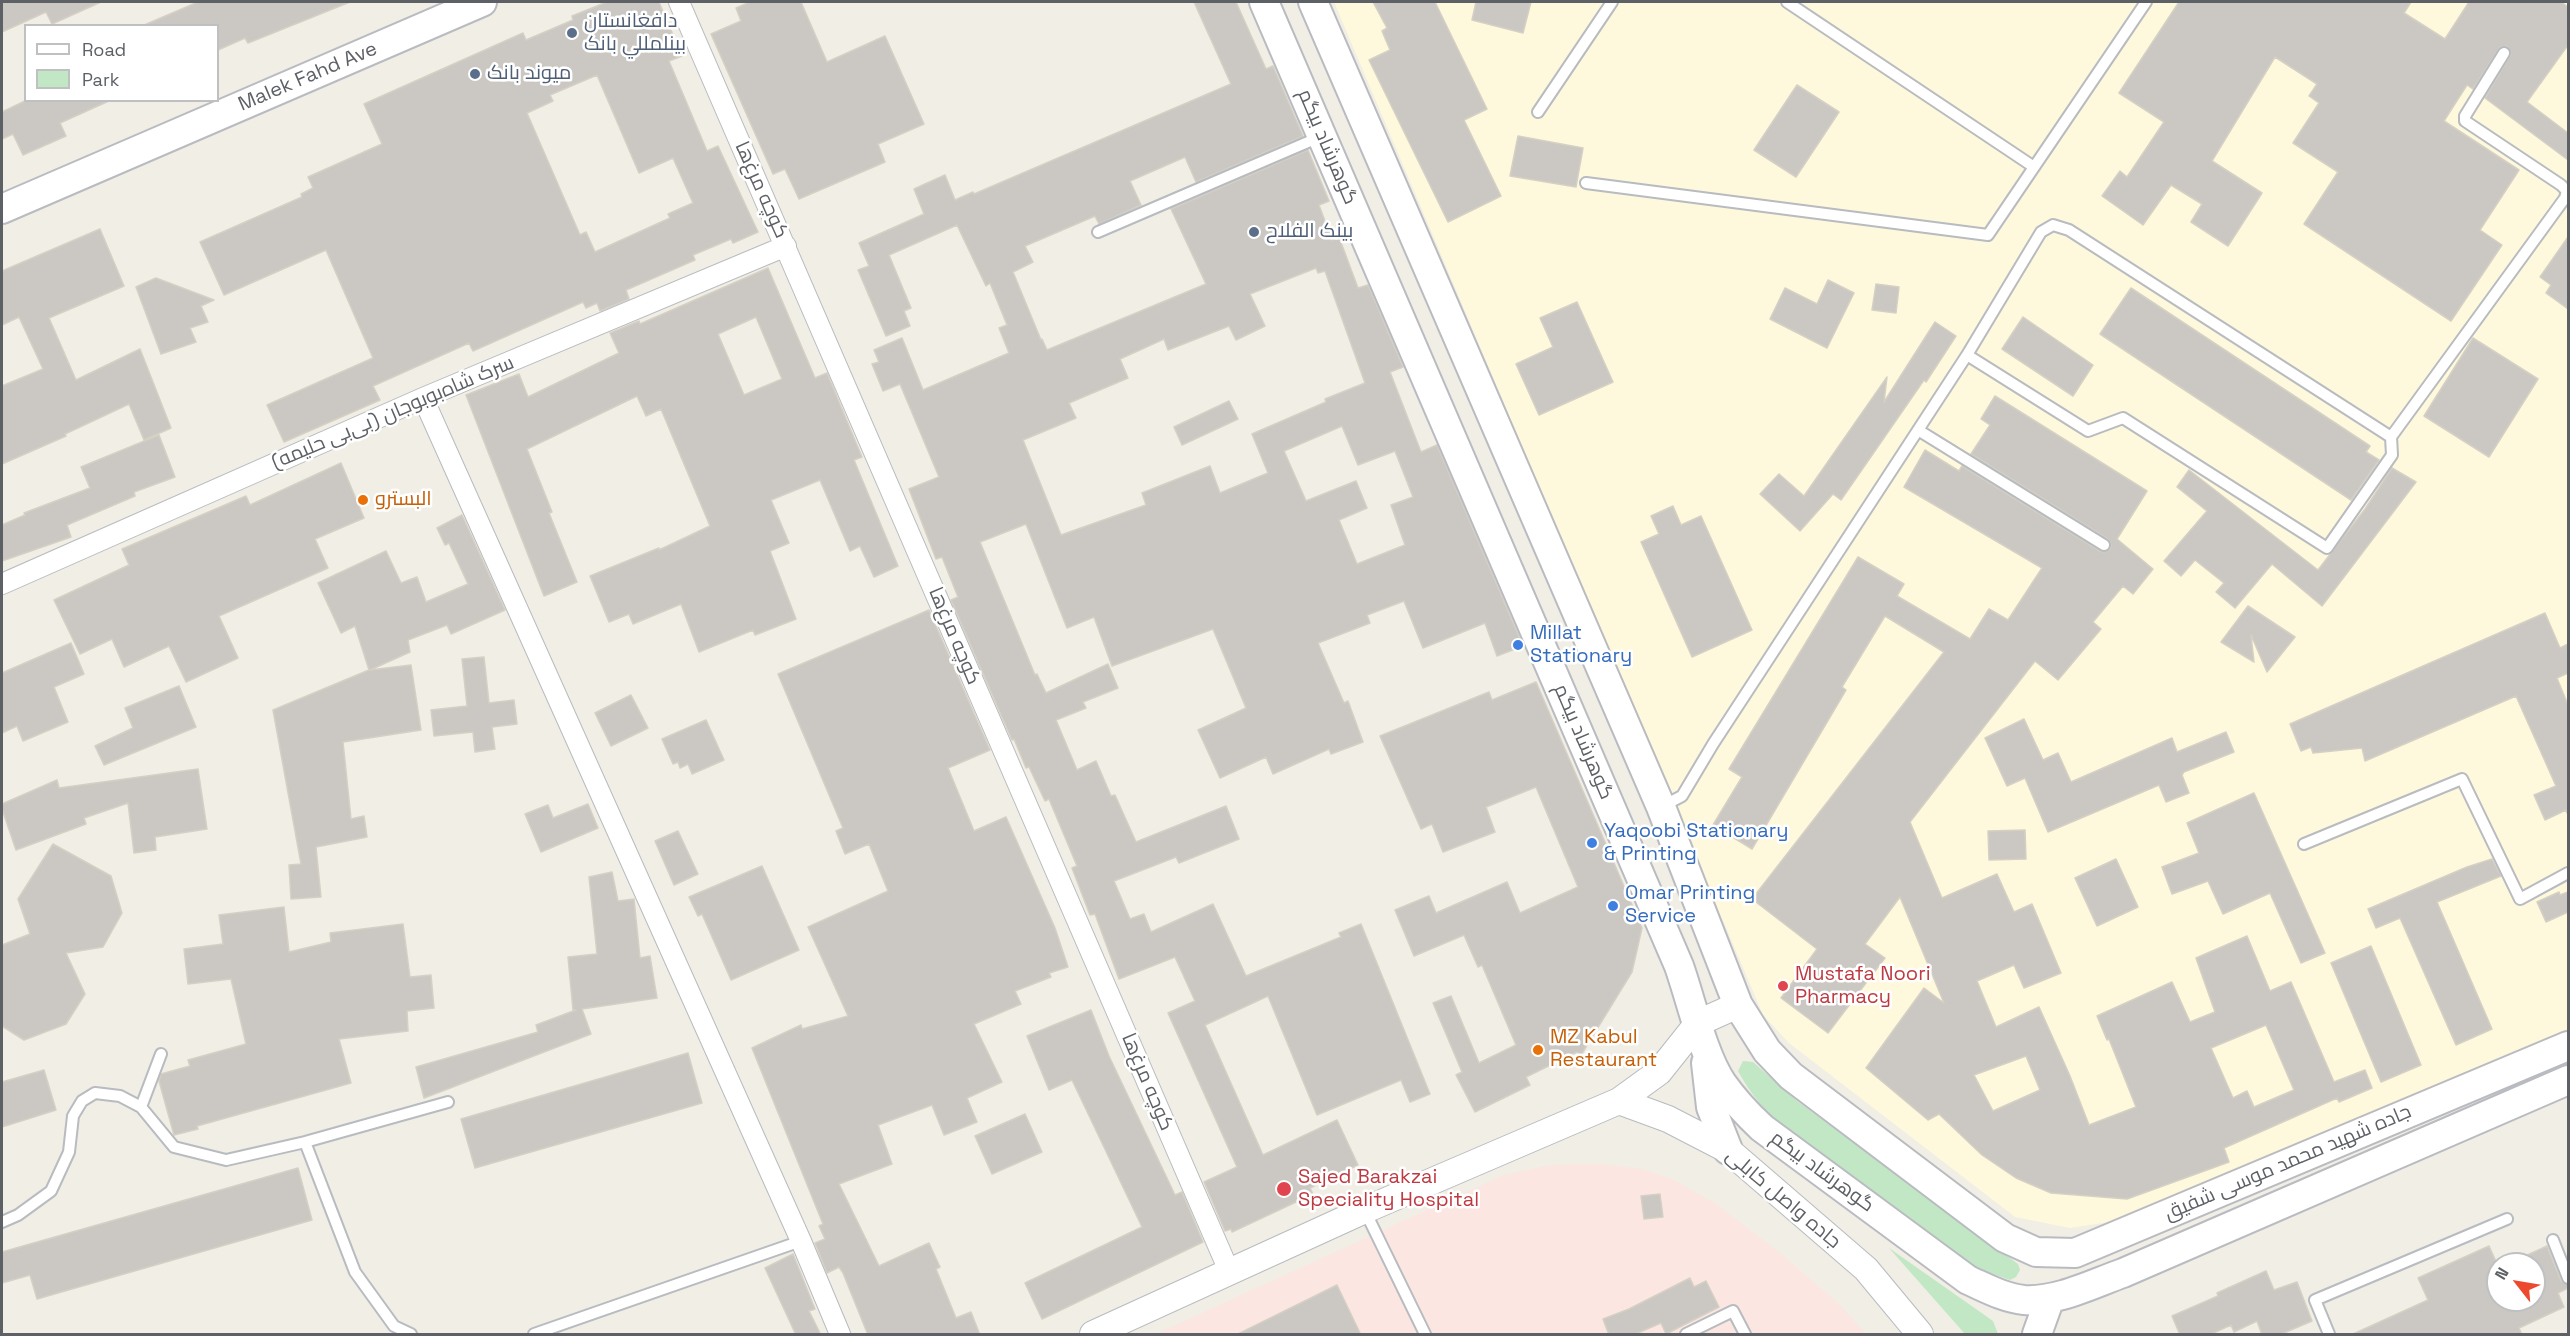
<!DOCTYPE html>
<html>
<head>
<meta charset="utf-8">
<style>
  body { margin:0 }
  #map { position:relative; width:2570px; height:1336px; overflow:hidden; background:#f0eee5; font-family:"Space Grotesk",sans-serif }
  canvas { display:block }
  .frame { position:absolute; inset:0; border:3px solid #5d6166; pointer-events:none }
  .legend { position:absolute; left:24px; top:24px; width:195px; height:78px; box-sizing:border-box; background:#fff; border:2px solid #bec0c2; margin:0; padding:8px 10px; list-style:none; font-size:18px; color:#5d6166 }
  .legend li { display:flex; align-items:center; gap:12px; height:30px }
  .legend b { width:30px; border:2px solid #bec0c2 }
  .north { position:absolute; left:2486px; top:1252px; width:60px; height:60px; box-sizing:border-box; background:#fff; border:2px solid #bec0c2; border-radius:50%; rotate:301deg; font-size:16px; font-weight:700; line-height:24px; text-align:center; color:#5d6166 }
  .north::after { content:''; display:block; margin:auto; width:21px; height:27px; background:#ed492f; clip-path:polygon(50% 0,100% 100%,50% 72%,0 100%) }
</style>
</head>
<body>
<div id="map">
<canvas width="2570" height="1336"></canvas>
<div class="frame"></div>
<ul class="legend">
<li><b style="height:8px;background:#fff"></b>Road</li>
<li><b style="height:16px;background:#c2e7c4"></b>Park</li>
</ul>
<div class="north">N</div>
</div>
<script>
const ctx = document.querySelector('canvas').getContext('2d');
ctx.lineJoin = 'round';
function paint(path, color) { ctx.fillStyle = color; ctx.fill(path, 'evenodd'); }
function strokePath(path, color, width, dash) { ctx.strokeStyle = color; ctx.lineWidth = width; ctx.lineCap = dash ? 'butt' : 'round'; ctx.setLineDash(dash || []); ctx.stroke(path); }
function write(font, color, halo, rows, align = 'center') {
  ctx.font = font + ' "Space Grotesk",Cairo,sans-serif'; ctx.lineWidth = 5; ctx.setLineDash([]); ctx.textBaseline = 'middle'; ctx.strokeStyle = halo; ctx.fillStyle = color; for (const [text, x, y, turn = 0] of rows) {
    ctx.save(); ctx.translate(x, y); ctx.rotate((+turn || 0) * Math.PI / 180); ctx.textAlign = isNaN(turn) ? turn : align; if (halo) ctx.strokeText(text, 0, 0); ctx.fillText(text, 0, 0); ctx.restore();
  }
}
paint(new Path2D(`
  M 1334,2 L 2568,2 L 2568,1032 L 2123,1220 L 2070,1228 L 2015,1217 L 1789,1043 L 1763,1015 Z`), '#fef8dc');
paint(new Path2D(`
  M 1602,1164 L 1641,1169 L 1672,1179 L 1716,1204 L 1781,1254 L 1839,1304 L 1866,1334 L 1156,1334 L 1504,1175 L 1550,1165 Z`), '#fce6e2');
paint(new Path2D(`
  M 1743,1061 L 1753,1062 L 1797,1101 L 2018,1264 L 2020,1270 L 2016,1277 L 2010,1280 L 1976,1268 L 1784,1129 C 1766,1111 1750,1094 1738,1071 Z
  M 1889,1248 L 1993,1321 L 1998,1334 L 1965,1334 Z`), '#c2e7c4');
const building = new Path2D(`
  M 2,2 L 101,2 L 52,24 L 46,12 L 2,32 Z
  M 198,2 L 350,2 L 248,43 L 245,38 L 218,50 L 218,26 L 142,26 Z
  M 607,2 L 659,2 L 682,56 L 669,61 L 707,151 L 718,146 L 758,232 L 733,243 L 731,239 L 693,255 L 695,260 L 626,290 L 629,299 L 600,311 L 597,303 L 586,308 L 583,302 L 473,351 L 469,343 L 373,386 L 380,400 L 284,442 L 267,405 L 373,358 L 326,250 L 224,295 L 200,242 L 302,197 L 301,194 L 313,188 L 308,177 L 382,144 L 364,104 L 523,33 L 526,40 L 573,20 L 572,16 ZM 597,75 L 639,173 L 673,158 L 693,203 L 668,214 L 670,218 L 595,252 L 586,232 L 580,235 L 527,113 L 553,101 L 550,95 Z
  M 750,2 L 801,2 L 827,62 L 885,36 L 924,124 L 878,144 L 885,162 L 799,199 L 785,169 L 773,174 L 711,34 L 741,21 L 736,8 Z
  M 1194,2 L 1236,2 L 1266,69 L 1273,66 L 1303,136 L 1196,182 L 1185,157 L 1130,181 L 1141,205 L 1099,224 L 1095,216 L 1025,246 L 1033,262 L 1013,272 L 1041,340 L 1042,339 L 1047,350 L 1206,284 L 1171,209 L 1308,150 L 1329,201 L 1319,205 L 1332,240 L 1339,237 L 1358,288 L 1368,285 L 1403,367 L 1390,372 L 1421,452 L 1437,445 L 1523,646 L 1497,656 L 1485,623 L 1423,648 L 1404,601 L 1367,615 L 1370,623 L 1318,643 L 1344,703 L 1348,701 L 1363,742 L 1331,754 L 1329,749 L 1273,774 L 1266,757 L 1220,778 L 1198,730 L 1246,708 L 1213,629 L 1112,666 L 1094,617 L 1067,628 L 1026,524 L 980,542 L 1035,675 L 1037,674 L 1046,693 L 1108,664 L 1118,688 L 1083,702 L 1086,708 L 1056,720 L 1077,770 L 1096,761 L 1111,796 L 1115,795 L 1136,842 L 1226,806 L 1239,839 L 1179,863 L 1176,857 L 1114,881 L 1130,919 L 1144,914 L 1151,932 L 1213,904 L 1246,976 L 1341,937 L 1339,933 L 1361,924 L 1430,1094 L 1410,1102 L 1401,1080 L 1317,1115 L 1268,996 L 1205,1025 L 1263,1155 L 1337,1120 L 1358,1165 L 1310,1188 L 1313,1194 L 1232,1232 L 1231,1229 L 1225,1231 L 1204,1182 L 1237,1167 L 1168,1013 L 1195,1001 L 1175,957 L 1119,979 L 1095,914 L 1090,915 L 1072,868 L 1077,866 L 1049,799 L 1045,801 L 1029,767 L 1026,768 L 1014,739 L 1012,740 L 951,600 L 958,597 L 942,557 L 936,559 L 909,489 L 939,477 L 900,384 L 883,391 L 872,364 L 879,362 L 874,350 L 902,338 L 923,390 L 1009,353 L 999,328 L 1007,325 L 990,283 L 986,286 L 957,225 L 889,255 L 911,308 L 904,311 L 910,326 L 886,336 L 858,270 L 869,266 L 859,243 L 924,214 L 914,189 L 945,175 L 955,200 L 973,192 L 974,194 L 1231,84 ZM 1316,268 L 1318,273 L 1325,271 L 1365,383 L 1325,399 L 1326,402 L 1252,434 L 1268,473 L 1220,493 L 1210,466 L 1142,493 L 1146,505 L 1061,535 L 1023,440 L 1076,418 L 1069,403 L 1128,378 L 1120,359 L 1164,339 L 1168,350 L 1229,326 L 1236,340 L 1265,326 L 1250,294 ZM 1342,426 L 1358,465 L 1395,451 L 1413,497 L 1391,505 L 1405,545 L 1357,564 L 1339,520 L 1367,508 L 1356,481 L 1306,501 L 1284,451 Z
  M 1373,2 L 1435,2 L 1487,109 L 1464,120 L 1501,196 L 1448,222 L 1369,60 L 1390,50 L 1382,31 L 1387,28 Z
  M 1476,2 L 1531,2 L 1523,33 L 1472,20 Z
  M 2179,2 L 2411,2 L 2404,13 L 2445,39 L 2469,2 L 2561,2 L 2568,7 L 2568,45 L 2527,102 L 2568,133 L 2568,160 L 2485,98 L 2511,54 L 2507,46 L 2500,47 L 2473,89 L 2467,85 L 2444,121 L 2519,170 L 2480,230 L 2502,245 L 2451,321 L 2304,224 L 2338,172 L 2293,143 L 2319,103 L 2309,96 L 2317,84 L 2275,57 L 2212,161 L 2262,193 L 2228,246 L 2191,222 L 2202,204 L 2171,185 L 2143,225 L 2102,196 L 2120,171 L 2127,177 L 2164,122 L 2119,93 Z
  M 1797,85 L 1839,112 L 1796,177 L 1754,150 Z
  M 27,100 L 111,100 L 60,123 L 66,136 L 23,155 L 13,134 L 2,139 L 2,112 Z
  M 1518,136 L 1583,148 L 1576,187 L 1510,176 Z
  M 100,229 L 124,286 L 49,318 L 76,380 L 140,349 L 171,428 L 144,440 L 129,404 L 65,434 L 66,436 L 2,464 L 2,386 L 43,369 L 19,317 L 2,325 L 2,271 Z
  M 2568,237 L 2568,309 L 2546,293 L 2551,285 L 2540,277 Z
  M 768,268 L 815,378 L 827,373 L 862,457 L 854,460 L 898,566 L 874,577 L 860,546 L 850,551 L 820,480 L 771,500 L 789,543 L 770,551 L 796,619 L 755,635 L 753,630 L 699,652 L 681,604 L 633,624 L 629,614 L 609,622 L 590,576 L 659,548 L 659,550 L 710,526 L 661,409 L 646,416 L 637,396 L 527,449 L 552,512 L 549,513 L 577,582 L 544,596 L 466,395 L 519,374 L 528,397 L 619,353 L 610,333 L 639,321 L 640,324 ZM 756,317 L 782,379 L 744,395 L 718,334 Z
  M 156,278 L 214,300 L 201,306 L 208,322 L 190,328 L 196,342 L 161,354 L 136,287 Z
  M 1828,280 L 1854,293 L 1827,348 L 1770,319 L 1785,288 L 1817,304 Z
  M 1876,284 L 1899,287 L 1896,313 L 1872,310 Z
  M 2131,288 L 2370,446 L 2366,452 L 2379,460 L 2351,500 L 2100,334 Z
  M 1577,302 L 1613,382 L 1539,415 L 1516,364 L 1553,347 L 1540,318 Z
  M 2023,317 L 2093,365 L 2073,396 L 2002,349 Z
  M 1935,322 L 1956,336 L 1926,382 L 1924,380 L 1841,500 L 1833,494 L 1800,531 L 1760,494 L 1779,474 L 1804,496 L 1887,377 L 1884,402 Z
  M 2473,338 L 2538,379 L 2489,457 L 2424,416 Z
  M 1995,396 L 2147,491 L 2117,539 L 2153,569 L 2133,594 L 2123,586 L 2093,622 L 2101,629 L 2058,680 L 2035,661 L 1910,822 L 1942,898 L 1997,874 L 2014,912 L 2032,904 L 2061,973 L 2024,988 L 2014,965 L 1977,981 L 1996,1027 L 2039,1007 L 2070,1076 L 2089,1125 L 2136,1107 L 2109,1039 L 2107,1040 L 2097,1016 L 2172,982 L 2190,1022 L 2215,1012 L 2196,958 L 2247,936 L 2270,991 L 2291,982 L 2334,1082 L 2365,1070 L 2372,1088 L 2339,1102 L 2337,1098 L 2224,1148 L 2229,1162 L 2127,1199 L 2051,1193 L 2016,1178 L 1982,1155 L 1939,1114 L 1928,1120 L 1866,1068 L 1924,988 L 1944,1003 L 1900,897 L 1865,944 L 1885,958 L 1828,1033 L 1781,998 L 1817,949 L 1752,899 L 1944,652 L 1885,616 L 1842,687 L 1846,690 L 1752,849 L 1713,825 L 1742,777 L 1729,769 L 1858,557 L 1904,584 L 1897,596 L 1970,639 L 1989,609 L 2008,620 L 2042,568 L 1904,487 L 1925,450 L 1959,471 L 1962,466 L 2100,551 L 2104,552 L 2110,549 L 2111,545 L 2108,539 L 1971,454 L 1990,425 L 1981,419 ZM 2266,1025 L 2294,1090 L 2254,1107 L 2247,1091 L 2233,1098 L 2211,1048 ZM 2026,1056 L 2040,1090 L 1993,1111 L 1974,1075 Z
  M 1229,401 L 1238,419 L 1182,445 L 1174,427 Z
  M 159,435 L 175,477 L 134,492 L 135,496 L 67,525 L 71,537 L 2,561 L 2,525 L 25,515 L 24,513 L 90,488 L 81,467 Z
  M 341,463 L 364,518 L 315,539 L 328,568 L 219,616 L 238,658 L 186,682 L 169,646 L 124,667 L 112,639 L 80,654 L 54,600 L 129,565 L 122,549 L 246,496 L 250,505 Z
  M 2392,468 L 2416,482 L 2322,606 L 2272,564 L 2235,608 L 2216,592 L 2224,583 L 2195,560 L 2181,576 L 2164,561 L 2207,511 L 2177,487 L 2189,470 L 2318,570 L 2365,509 Z
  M 1673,506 L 1681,525 L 1701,516 L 1752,630 L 1692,657 L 1641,542 L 1659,534 L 1651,516 Z
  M 462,515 L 505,610 L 451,634 L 447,625 L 408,640 L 410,652 L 370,670 L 411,665 L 421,730 L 343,742 L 351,819 L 364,816 L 367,837 L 316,847 L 321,897 L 291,899 L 289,865 L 301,864 L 273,710 L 369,670 L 355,626 L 341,633 L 318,583 L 386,551 L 401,583 L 417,577 L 426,602 L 468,584 L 449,543 L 445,545 L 437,528 Z
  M 2248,606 L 2295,637 L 2267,672 L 2251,635 L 2254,662 L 2221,642 Z
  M 929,610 L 990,750 L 948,768 L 974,831 L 1006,817 L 1055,928 L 1068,967 L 1049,973 L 1051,977 L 1015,991 L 1021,1004 L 974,1024 L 1002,1082 L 967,1098 L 977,1122 L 944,1135 L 932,1105 L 878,1125 L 892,1164 L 839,1184 L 879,1266 L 929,1243 L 940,1267 L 936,1269 L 956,1318 L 971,1312 L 980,1335 L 868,1335 L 843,1273 L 839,1267 L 827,1273 L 815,1243 L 825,1239 L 819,1226 L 823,1224 L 752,1048 L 801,1025 L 802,1029 L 848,1016 L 808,927 L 888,891 L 869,844 L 845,854 L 836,831 L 843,828 L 778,674 Z
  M 2545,613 L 2560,648 L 2568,644 L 2568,673 L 2557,678 L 2568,705 L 2568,815 L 2566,810 L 2545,820 L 2534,795 L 2556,786 L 2516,696 L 2365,761 L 2362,748 L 2313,753 L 2311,747 L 2301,751 L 2290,724 Z
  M 71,643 L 84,674 L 54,687 L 68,722 L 23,741 L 17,726 L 2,733 L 2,673 Z
  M 484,657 L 489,703 L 514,700 L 517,724 L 492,727 L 495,749 L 475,752 L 473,732 L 434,736 L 431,710 L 467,706 L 462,659 Z
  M 1536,682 L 1642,928 L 1632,972 L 1581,1055 L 1577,1052 L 1526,1077 L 1530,1085 L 1475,1112 L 1456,1075 L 1462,1072 L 1433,1003 L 1451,996 L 1479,1063 L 1516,1045 L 1482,965 L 1478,967 L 1464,935 L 1414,956 L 1395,910 L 1429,896 L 1436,913 L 1507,882 L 1520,913 L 1578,887 L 1536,787 L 1486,807 L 1495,832 L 1443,852 L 1432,824 L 1421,829 L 1380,736 L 1489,692 L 1492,700 Z
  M 179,686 L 196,727 L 104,765 L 95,746 L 133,728 L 125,708 Z
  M 631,695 L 648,728 L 611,746 L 595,713 Z
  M 2024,719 L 2043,760 L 2058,753 L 2071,782 L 2172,738 L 2177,752 L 2226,732 L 2234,752 L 2184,772 L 2182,775 L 2189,793 L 2166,802 L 2159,785 L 2048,832 L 2025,778 L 2007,786 L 1985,738 Z
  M 706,720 L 724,760 L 692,774 L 688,764 L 680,768 L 678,762 L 673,764 L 662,739 Z
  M 198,769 L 207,829 L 155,837 L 156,850 L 134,853 L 128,803 L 84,818 L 86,824 L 16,850 L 2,809 L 2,804 L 57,780 L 59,788 Z
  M 2254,793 L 2325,953 L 2301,963 L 2270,893 L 2223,914 L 2208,881 L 2172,894 L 2162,867 L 2199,853 L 2187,823 Z
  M 588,804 L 598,828 L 541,852 L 525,814 L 548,805 L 553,818 Z
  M 2025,830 L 2026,859 L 1989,860 L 1988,831 Z
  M 678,831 L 698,874 L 674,885 L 655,841 Z
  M 53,844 L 111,876 L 122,913 L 103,947 L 66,953 L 85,994 L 66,1024 L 24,1040 L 2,1026 L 2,945 L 30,934 L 18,899 Z
  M 2116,859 L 2138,907 L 2097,926 L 2075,878 Z
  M 2492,859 L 2501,876 L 2437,902 L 2492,1029 L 2456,1045 L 2400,918 L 2376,928 L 2368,909 L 2467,867 Z
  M 762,866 L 799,950 L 731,980 L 702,914 L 698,916 L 689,897 Z
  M 612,872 L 618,901 L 634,899 L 640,958 L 650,956 L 657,998 L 582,1009 L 591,1034 L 424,1098 L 416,1067 L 538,1032 L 536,1025 L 576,1010 L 573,1010 L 568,957 L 597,954 L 589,877 Z
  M 2559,892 L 2560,895 L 2568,892 L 2568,912 L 2546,922 L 2537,902 Z
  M 284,907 L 289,952 L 331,942 L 330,933 L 403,924 L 410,977 L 431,975 L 434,1008 L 407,1011 L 408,1031 L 339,1039 L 351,1083 L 197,1126 L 198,1129 L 174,1135 L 159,1081 L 161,1074 L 190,1066 L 188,1060 L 246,1044 L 231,979 L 188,984 L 184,949 L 223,944 L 219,915 Z
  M 2371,946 L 2421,1065 L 2381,1082 L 2331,963 Z
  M 1091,1010 L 1109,1056 L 1175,1195 L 1182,1192 L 1203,1242 L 1042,1319 L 1025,1283 L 1142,1227 L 1072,1080 L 1049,1090 L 1027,1036 Z
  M 688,1053 L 702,1103 L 475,1168 L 461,1119 Z
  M 44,1070 L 56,1110 L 2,1127 L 2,1082 Z
  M 1025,1114 L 1042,1152 L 992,1174 L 975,1136 Z
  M 298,1168 L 312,1220 L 37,1299 L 30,1275 L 2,1283 L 2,1252 Z
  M 1660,1194 L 1663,1217 L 1644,1219 L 1641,1196 Z
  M 2489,1246 L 2498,1266 L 2498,1300 L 2534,1300 L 2534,1264 L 2508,1264 L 2547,1246 L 2561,1281 L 2568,1285 L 2568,1288 L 2558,1293 L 2564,1307 L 2519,1328 L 2522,1335 L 2351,1335 L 2428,1300 L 2418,1278 Z
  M 793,1254 L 815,1309 L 809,1311 L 821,1335 L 796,1335 L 765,1268 Z
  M 2266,1271 L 2274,1290 L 2297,1282 L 2312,1321 L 2279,1335 L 2262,1335 L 2257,1321 L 2234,1332 L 2231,1325 L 2209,1335 L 2180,1335 L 2172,1316 L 2218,1296 L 2217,1293 Z
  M 1690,1278 L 1694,1287 L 1706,1281 L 1719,1307 L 1666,1334 L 1661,1323 L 1633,1335 L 1609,1335 L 1603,1319 L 1629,1309 Z
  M 1337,1285 L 1361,1335 L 1236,1335 Z`);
paint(building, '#cbc8c3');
strokePath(building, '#d5d0c4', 1.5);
const service = new Path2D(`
  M 1787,2 L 2034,167
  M 1538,112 L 1612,2
  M 1586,183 L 1988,235 L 2146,2
  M 1098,232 L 1322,136
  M 1967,355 L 2088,431 L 2123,418 L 2327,548 L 2392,455 L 2391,437
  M 1918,430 L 2104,545
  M 1661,807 L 1682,796 L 1713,744 L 1967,355 L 2041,232 L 2053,225 L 2069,230 L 2391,437 L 2565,198 L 2567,191 L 2561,185 L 2465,121 L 2465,116 L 2504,53
  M 2304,844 L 2462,779 L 2520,899 L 2568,873
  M 141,1107 L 161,1054
  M 305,1142 L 355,1272 L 394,1326 L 411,1334
  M 1365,1211 L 1425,1334
  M 2,1222 L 18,1215 L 51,1191 L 69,1152 L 73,1116 L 82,1101 L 95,1093 L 120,1096 L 141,1107 L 174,1147 L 226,1160 L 305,1142 L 448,1102
  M 2553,1240 L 2568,1278
  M 534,1334 L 801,1241
  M 1686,1334 L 1733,1311 L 1745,1334
  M 2329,1334 L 2315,1300 L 2507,1219`);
const minor = new Path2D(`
  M 679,2 L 1229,1271
  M 423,398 L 801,1241 L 840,1334
  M 2,584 L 423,398 L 786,246`);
const tertiary = new Path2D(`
  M 1619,1101 L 1668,1119 L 1728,1150 L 1866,1269 L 1920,1334
  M 1093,1334 L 1365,1210 L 1619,1101 L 1659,1072 L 1698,1023 L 1738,1005`);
const secondary = new Path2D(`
  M 1264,2 L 1679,966 C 1691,1000 1703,1055 1722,1083 C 1734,1100 1747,1114 1762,1128 L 1968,1280 C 1986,1288 2004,1298 2024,1300 C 2057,1302 2092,1284 2123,1273 L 2568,1080
  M 1313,2 L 1661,807 L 1738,1005 L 1767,1051 L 1791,1076 L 2005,1238 L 2036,1252 L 2075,1253 L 2568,1046
  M 2,209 L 482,2
  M 1706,1063 L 1711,1107 L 1728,1150
  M 2037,1334 L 2050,1298`);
strokePath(service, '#b8bbbf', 14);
strokePath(minor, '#b8bbbf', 22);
strokePath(tertiary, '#b8bbbf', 28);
strokePath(secondary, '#b9bbc1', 32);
strokePath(service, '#fff', 10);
strokePath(minor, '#fff', 20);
strokePath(tertiary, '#fff', 26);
strokePath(secondary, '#fff', 28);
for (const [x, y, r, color] of [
  [572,33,6,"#5c6f8a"],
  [475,74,6,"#5c6f8a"],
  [1254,232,6,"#5c6f8a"],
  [363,500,6,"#e8710a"],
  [1518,645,6,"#3f7fe0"],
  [1592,843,6,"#3f7fe0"],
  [1613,906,6,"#3f7fe0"],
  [1783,986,6,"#e0444e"],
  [1538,1050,6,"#e8710a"],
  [1284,1189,8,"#e0444e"]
]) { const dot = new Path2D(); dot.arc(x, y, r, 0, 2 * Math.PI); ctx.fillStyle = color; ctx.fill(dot); strokePath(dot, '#fff', 2); }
write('20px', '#4e5e75', '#fff', [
  ["دافغانستان",584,22],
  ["بینلمللي بانک",584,45],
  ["میوند بانک",487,74],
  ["بینک الفلاح",1266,232]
], 'left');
write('20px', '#5d6166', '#fff', [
  ["Malek Fahd Ave",308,77,-23],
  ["گوهرشاد بیگم",1327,147,67],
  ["کوچه مرغ‌ها",761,190,66],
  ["سرک شاه‌بوبوجان (بی‌بی حلیمه)",393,413,-23],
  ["کوچه مرغ‌ها",954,636,67],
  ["گوهرشاد بیگم",1583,742,67],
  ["کوچه مرغ‌ها",1147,1082,67],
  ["جاده شهید محمد موسی شفیق",2288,1163,-23],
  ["گوهرشاد بیگم",1822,1172,36],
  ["جاده واصل کابلی",1783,1199,40]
]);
write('20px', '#c56008', '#fff', [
  ["البسترو",375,500],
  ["MZ Kabul",1550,1038],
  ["Restaurant",1550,1061]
], 'left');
write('20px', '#366cbe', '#fff', [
  ["Millat",1530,634],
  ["Stationary",1530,657],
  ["Yaqoobi Stationary",1604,832],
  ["& Printing",1604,855],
  ["Omar Printing",1625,894],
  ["Service",1625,917]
], 'left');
write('20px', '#be3a42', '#fff', [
  ["Mustafa Noori",1795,975],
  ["Pharmacy",1795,998],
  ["Sajed Barakzai",1298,1178],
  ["Speciality Hospital",1298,1201]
], 'left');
</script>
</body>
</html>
